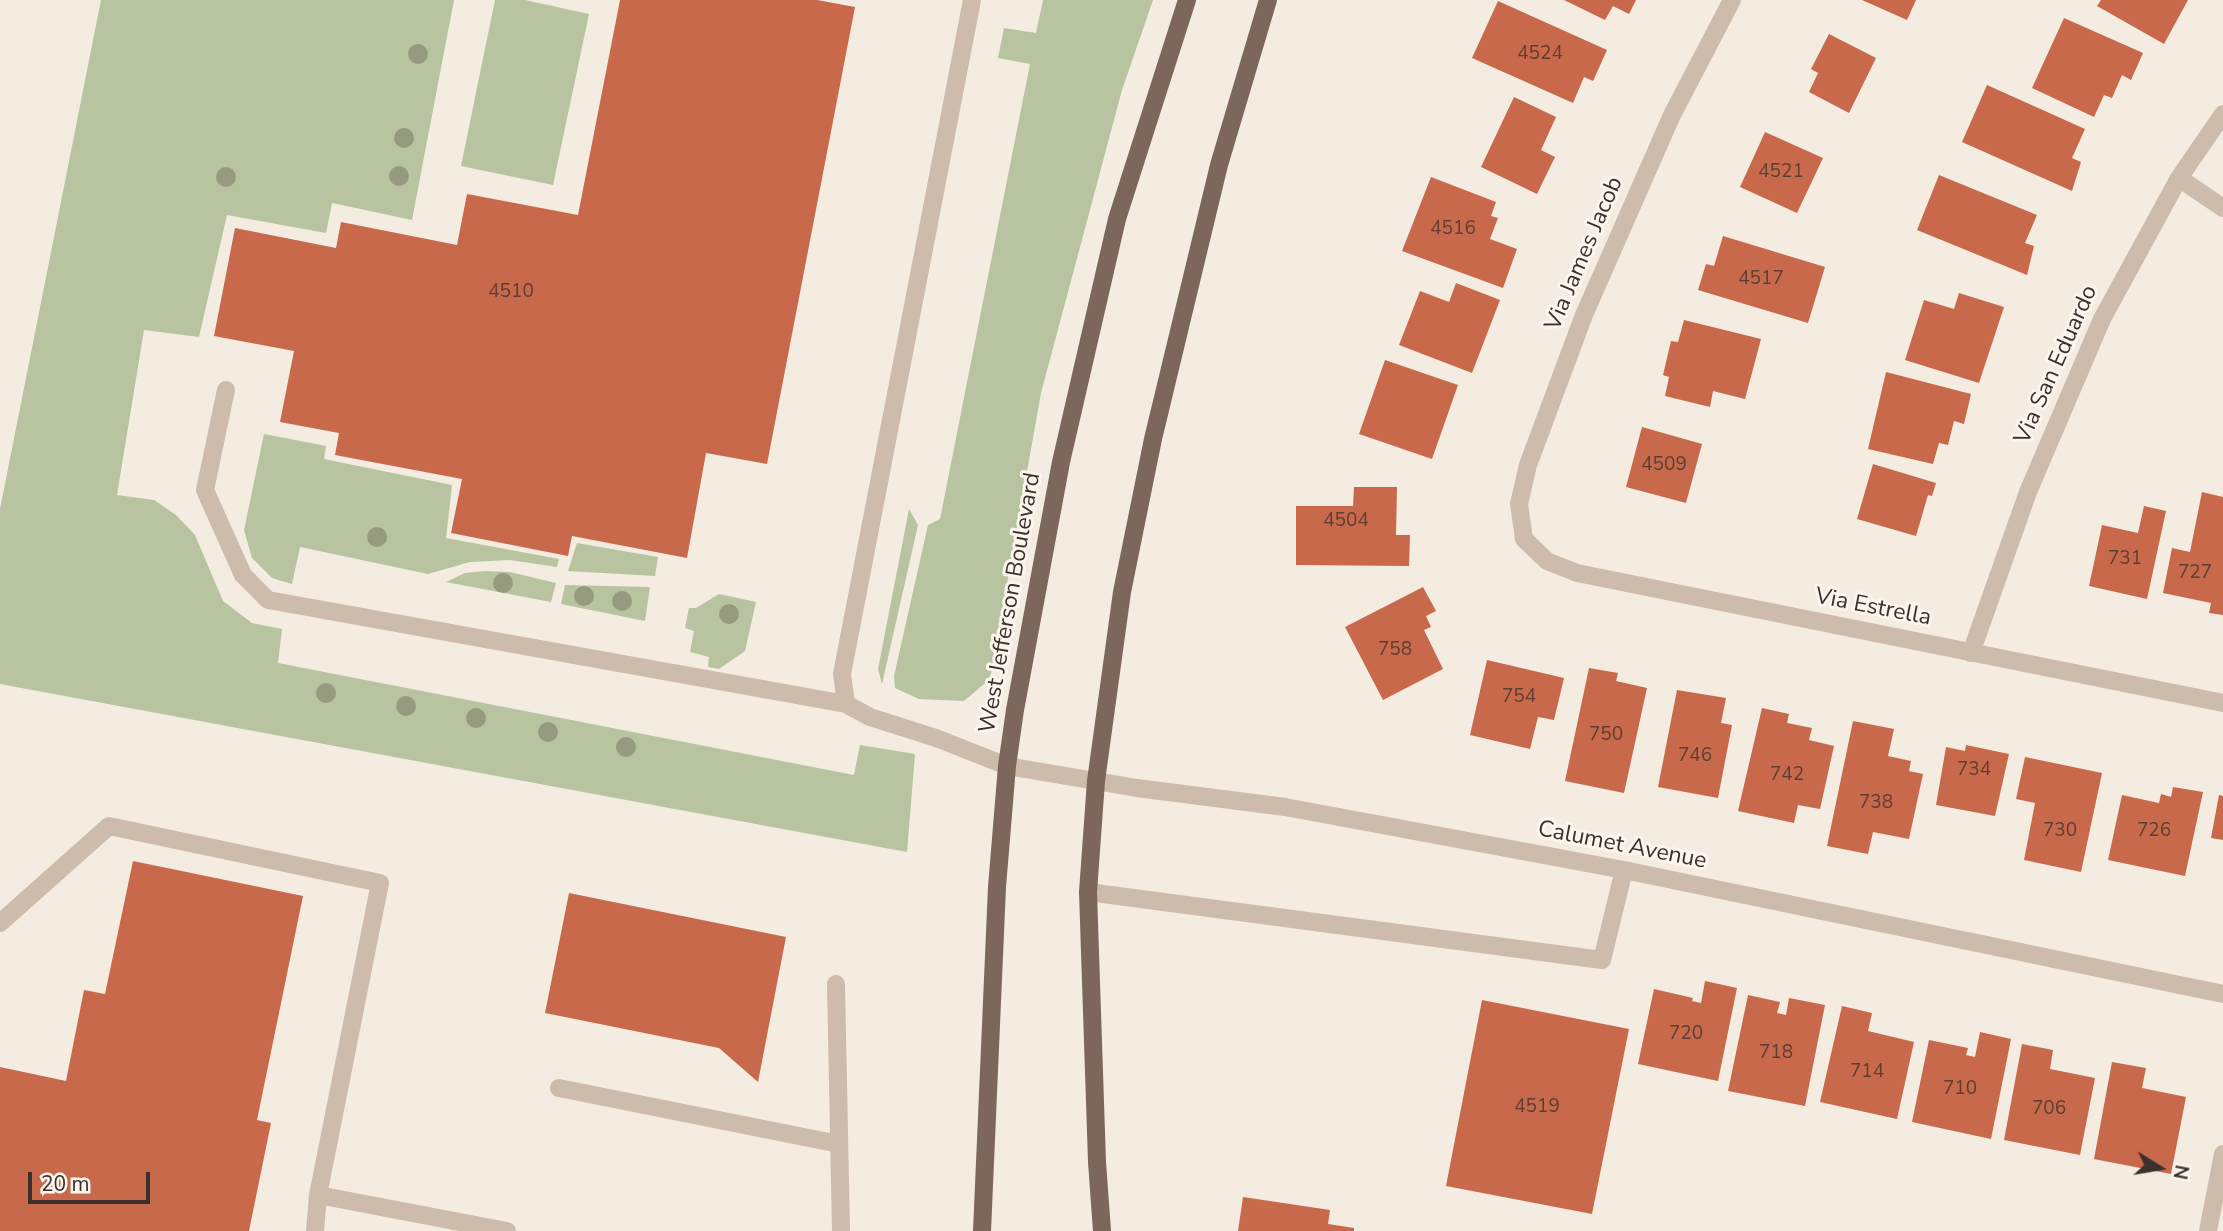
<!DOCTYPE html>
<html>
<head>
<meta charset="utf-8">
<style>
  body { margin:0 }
  #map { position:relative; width:2223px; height:1231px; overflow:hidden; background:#f4ebe1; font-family:"Nunito Sans",sans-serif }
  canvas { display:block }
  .north { position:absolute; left:2125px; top:1133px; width:70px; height:70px; -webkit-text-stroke:5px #fbf5ee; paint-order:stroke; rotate:101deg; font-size:19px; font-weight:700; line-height:28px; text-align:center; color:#3b302b }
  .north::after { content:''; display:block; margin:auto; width:24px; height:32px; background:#3b302b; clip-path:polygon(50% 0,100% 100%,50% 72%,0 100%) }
  .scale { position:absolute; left:28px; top:1172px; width:122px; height:32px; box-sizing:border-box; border:4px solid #3b302b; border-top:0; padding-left:9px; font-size:21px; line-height:24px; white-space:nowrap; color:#3b302b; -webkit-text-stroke:5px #fbf5ee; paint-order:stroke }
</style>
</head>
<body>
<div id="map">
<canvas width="2223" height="1231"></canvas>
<div class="north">N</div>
<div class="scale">20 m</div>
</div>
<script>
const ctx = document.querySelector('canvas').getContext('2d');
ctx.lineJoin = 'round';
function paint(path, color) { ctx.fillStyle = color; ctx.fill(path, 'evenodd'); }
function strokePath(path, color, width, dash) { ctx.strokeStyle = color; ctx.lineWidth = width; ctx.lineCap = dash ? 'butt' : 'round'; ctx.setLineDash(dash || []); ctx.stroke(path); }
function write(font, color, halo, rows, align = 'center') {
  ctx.font = font + ' "Nunito Sans",sans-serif'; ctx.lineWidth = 6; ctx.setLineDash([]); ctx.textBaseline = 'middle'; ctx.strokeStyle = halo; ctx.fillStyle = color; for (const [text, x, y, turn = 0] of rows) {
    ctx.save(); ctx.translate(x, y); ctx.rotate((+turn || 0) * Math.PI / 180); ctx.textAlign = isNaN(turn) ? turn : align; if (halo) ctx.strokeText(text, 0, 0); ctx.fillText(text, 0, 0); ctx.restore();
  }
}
paint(new Path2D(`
  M 101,0 L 454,0 L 412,220 L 332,203 L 326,233 L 227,215 L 199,337 L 144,330 L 117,495 L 154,500 L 176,515 L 195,535 L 223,601 L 252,623 L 282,629 L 278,663 L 854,775 L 860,745 L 915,754 L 907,852 L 0,684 L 0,509 Z
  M 495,0 L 525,0 L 589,14 L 553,185 L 461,166 Z
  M 1043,0 L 1153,0 L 1122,90 L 1041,393 L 990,679 L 964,701 L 919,699 L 895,688 L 894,676 L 928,525 L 940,519 L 1030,64 L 998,58 L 1004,28 L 1036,33 Z
  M 264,434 L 326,446 L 324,459 L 452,485 L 446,538 L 559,559 L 557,567 L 510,560 L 470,562 L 428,574 L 300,547 L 292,584 L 272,578 L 252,558 L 244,530 Z
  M 909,509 L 918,525 L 882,684 L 878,669 Z
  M 577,543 L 658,557 L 655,576 L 568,571 Z
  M 485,571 L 510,572 L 556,583 L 551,602 L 446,582 L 465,573 Z
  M 565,585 L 650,587 L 645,621 L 561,604 Z
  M 719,594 L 756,602 L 745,651 L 719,669 L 708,667 L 709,657 L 690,652 L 694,631 L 685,628 L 689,608 L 696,608 Z`), '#b8c4a0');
paint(new Path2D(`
  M 620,0 L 817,0 L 855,7 L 767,464 L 706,453 L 687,558 L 572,536 L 568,556 L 451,533 L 462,479 L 335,455 L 339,433 L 280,422 L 294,351 L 214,336 L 235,228 L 336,248 L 341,222 L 457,245 L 467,194 L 578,215 Z
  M 1564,0 L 1636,0 L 1629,14 L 1613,6 L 1605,20 Z
  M 1862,0 L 1916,0 L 1907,20 Z
  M 2101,0 L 2188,0 L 2164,44 L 2097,6 Z
  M 1498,1 L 1607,50 L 1593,81 L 1584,77 L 1573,103 L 1472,58 Z
  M 2064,18 L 2143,53 L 2131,80 L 2122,75 L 2112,98 L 2104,95 L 2094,117 L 2032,88 Z
  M 1829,34 L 1876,58 L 1849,113 L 1809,92 L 1818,73 L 1811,69 Z
  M 1987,85 L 2085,129 L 2072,158 L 2081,162 L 2072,191 L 1962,142 Z
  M 1514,97 L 1556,117 L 1541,150 L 1555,157 L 1537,194 L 1481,167 Z
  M 1765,132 L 1823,158 L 1797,213 L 1740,187 Z
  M 1939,175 L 2037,215 L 2025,243 L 2034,246 L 2027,275 L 1917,230 Z
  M 1431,177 L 1496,202 L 1491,216 L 1498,218 L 1490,239 L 1517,249 L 1503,288 L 1402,251 Z
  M 1723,236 L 1825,267 L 1808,323 L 1698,290 L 1706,264 L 1714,266 Z
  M 1456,283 L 1500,300 L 1472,373 L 1399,345 L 1420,291 L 1449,302 Z
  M 1959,293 L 2004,307 L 1979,383 L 1905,360 L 1924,300 L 1954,309 Z
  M 1684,320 L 1761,339 L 1745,399 L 1713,391 L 1710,407 L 1665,396 L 1669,377 L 1663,375 L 1671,341 L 1678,342 Z
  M 1385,360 L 1458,385 L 1432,459 L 1359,434 Z
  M 1886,372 L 1971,394 L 1964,424 L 1954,421 L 1948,445 L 1939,443 L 1933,464 L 1868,449 Z
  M 1642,427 L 1702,444 L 1686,503 L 1626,487 Z
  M 1873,464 L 1936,483 L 1932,496 L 1928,495 L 1916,536 L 1857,519 Z
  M 1354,487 L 1397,487 L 1396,535 L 1410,535 L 1409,566 L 1296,565 L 1296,506 L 1353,506 Z
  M 2202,492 L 2223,497 L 2223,615 L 2209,613 L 2211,603 L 2163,593 L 2172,548 L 2190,552 Z
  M 2144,506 L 2166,511 L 2147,599 L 2089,586 L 2102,525 L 2138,533 Z
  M 1423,587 L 1436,611 L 1426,616 L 1431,627 L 1424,630 L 1443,669 L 1383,700 L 1345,627 Z
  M 1487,660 L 1564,678 L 1554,720 L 1538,717 L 1530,749 L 1470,735 Z
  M 1589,668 L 1618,673 L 1616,681 L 1647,688 L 1624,793 L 1565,781 Z
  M 1677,690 L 1726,698 L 1721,723 L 1732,725 L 1718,798 L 1658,787 Z
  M 1762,708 L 1789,714 L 1787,723 L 1812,728 L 1809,740 L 1834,746 L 1820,809 L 1798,805 L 1794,823 L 1738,811 Z
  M 1853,721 L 1894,729 L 1888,756 L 1911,761 L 1909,771 L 1923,774 L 1909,839 L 1873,832 L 1868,854 L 1827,846 Z
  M 1966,745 L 2009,754 L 1995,816 L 1936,805 L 1946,747 L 1965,751 Z
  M 2025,757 L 2102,773 L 2081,872 L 2024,860 L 2035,803 L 2016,799 Z
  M 2173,787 L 2203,792 L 2185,876 L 2108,860 L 2122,795 L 2159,803 L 2161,794 L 2171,797 Z
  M 2219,795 L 2223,796 L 2223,840 L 2211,838 Z
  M 133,861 L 303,896 L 257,1120 L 271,1123 L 249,1231 L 0,1231 L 0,1067 L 66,1081 L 84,990 L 105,994 Z
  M 569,893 L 786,937 L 758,1082 L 719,1048 L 545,1013 Z
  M 1705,981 L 1737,988 L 1718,1081 L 1638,1064 L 1654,989 L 1693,998 L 1692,1001 L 1701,1003 Z
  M 1748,995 L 1780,1002 L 1777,1013 L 1786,1015 L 1789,998 L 1825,1005 L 1805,1106 L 1728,1091 Z
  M 1482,1000 L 1629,1029 L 1592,1214 L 1446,1186 Z
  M 1842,1006 L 1872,1013 L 1868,1031 L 1914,1042 L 1897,1119 L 1820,1102 Z
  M 1980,1032 L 2011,1039 L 1991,1139 L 1912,1122 L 1929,1040 L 1968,1048 L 1966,1055 L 1975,1057 Z
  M 2022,1044 L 2053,1050 L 2050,1069 L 2095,1078 L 2080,1155 L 2004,1140 Z
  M 2112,1062 L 2146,1068 L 2142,1088 L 2186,1097 L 2171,1174 L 2094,1159 Z
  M 1243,1197 L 1330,1210 L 1328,1224 L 1354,1228 L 1354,1231 L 1238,1231 Z`), '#c8694b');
strokePath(new Path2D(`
  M 1732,0 L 1672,115 L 1584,315 L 1528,465 L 1519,504 L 1524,539 L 1547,561 L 1577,573 L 2223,703
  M 2179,178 L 2223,208
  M 226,390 L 205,490 L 243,575 L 268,600 L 846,704 L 870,717 L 936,738 L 1007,766 L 1137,788 L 1285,807 L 1624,870 L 2223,994
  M 1971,653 L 2028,492 L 2102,319 L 2179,178 L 2223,114
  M 846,704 L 842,674 L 972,0
  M 1088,892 L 1602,960 L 1624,870
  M 0,923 L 109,826 L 380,883 L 318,1195 L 315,1231
  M 836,984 L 841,1231
  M 559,1088 L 839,1144
  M 318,1195 L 507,1231
  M 2208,1231 L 2223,1154`), '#cdbbac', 18);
strokePath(new Path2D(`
  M 982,1231 L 997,887 L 1007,766 L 1015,710 L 1061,462 L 1117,219 L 1187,0
  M 1102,1231 L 1097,1162 L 1088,892 L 1096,781 L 1122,592 L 1153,439 L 1219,165 L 1268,0`), '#7d675c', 18);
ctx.fillStyle = '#969b7f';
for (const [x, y] of [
  [418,54],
  [404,138],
  [399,176],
  [226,177],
  [377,537],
  [503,583],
  [584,596],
  [622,601],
  [729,614],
  [326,693],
  [406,706],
  [476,718],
  [548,732],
  [626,747]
]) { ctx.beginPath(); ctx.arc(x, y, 10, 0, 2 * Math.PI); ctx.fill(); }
write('19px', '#5e3e33', null, [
  ["4524",1540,54],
  ["4521",1781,172],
  ["4516",1453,229],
  ["4517",1761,279],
  ["4510",511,292],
  ["4509",1664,465],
  ["4504",1346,521],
  ["731",2125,559],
  ["727",2195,573],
  ["758",1395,650],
  ["754",1519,697],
  ["750",1606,735],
  ["746",1695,756],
  ["734",1974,770],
  ["742",1787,775],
  ["738",1876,803],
  ["730",2060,831],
  ["726",2154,831],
  ["720",1686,1034],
  ["718",1776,1053],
  ["714",1867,1072],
  ["710",1960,1089],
  ["4519",1537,1107],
  ["706",2049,1109]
]);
write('23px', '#3b302b', '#fbf5ee', [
  ["Via James Jacob",1585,254,-67],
  ["Via San Eduardo",2057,365,-66],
  ["West Jefferson Boulevard",1011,603,-80],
  ["Via Estrella",1873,608,11],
  ["Calumet Avenue",1622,846,11]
]);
</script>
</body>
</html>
